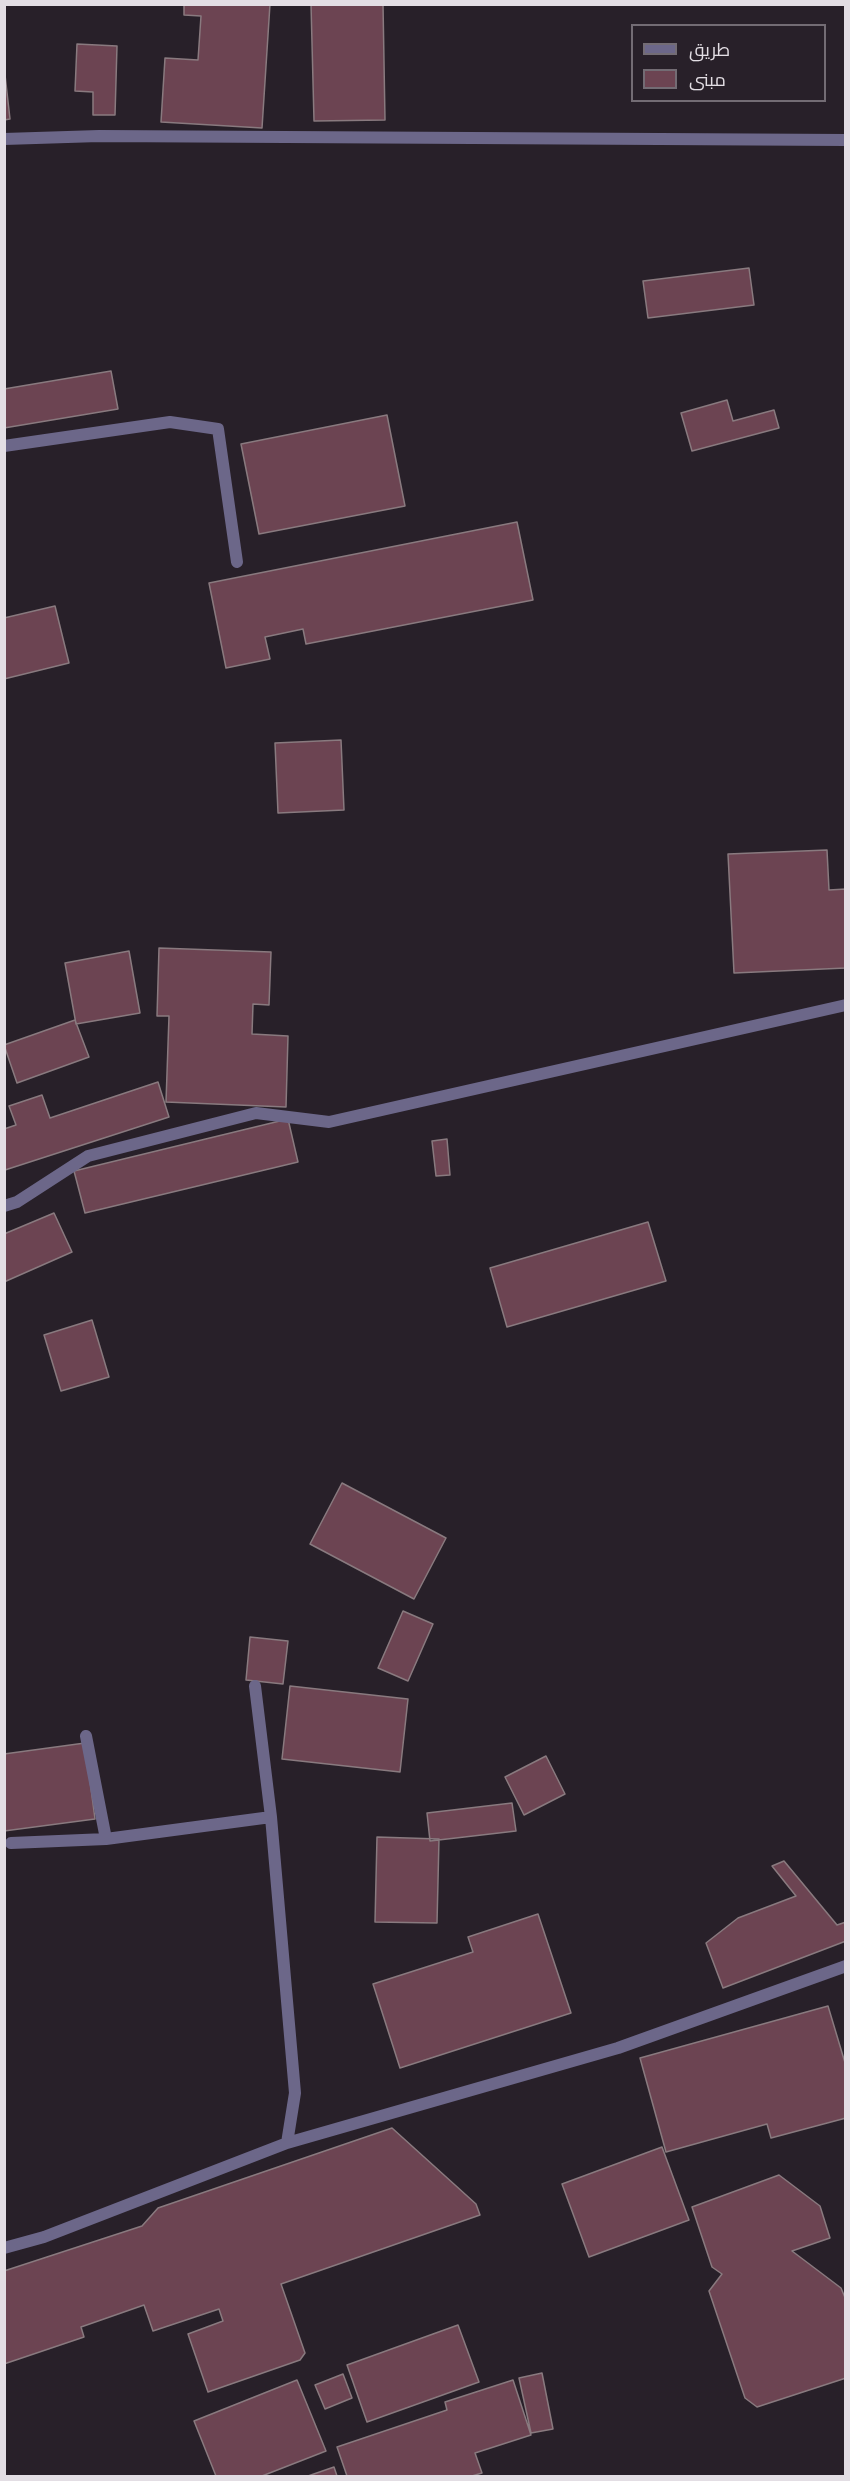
<!DOCTYPE html>
<html>
<head>
<meta charset="utf-8">
<style>
  body { margin:0 }
  #map { position:relative; width:850px; height:2481px; overflow:hidden; background:#282029; font-family:"Work Sans",Cairo,sans-serif }
  canvas { display:block }
  .frame { position:absolute; inset:0; border:6px solid #e3dee4; pointer-events:none }
  .legend { position:absolute; left:631px; top:24px; width:195px; height:78px; box-sizing:border-box; background:#282029; border:2px solid #736c74; margin:0; padding:8px 10px; list-style:none; font-size:18px; color:#e3dee4 }
  .legend li { display:flex; align-items:center; gap:12px; height:30px }
  .legend b { width:30px; border:2px solid #736c74 }
</style>
</head>
<body>
<div id="map">
<canvas width="850" height="2481"></canvas>
<div class="frame"></div>
<ul class="legend">
<li><b style="height:8px;background:#6c6789"></b>طريق</li>
<li><b style="height:16px;background:#6c4452"></b>مبنى</li>
</ul>
</div>
<script>
const ctx = document.querySelector('canvas').getContext('2d');
ctx.lineJoin = 'round';
function paint(path, color) { ctx.fillStyle = color; ctx.fill(path, 'evenodd'); }
function strokePath(path, color, width, dash) { ctx.strokeStyle = color; ctx.lineWidth = width; ctx.lineCap = dash ? 'butt' : 'round'; ctx.setLineDash(dash || []); ctx.stroke(path); }
const building = new Path2D(`
  M 184,4 L 270,4 L 262,128 L 161,122 L 165,58 L 198,60 L 201,16 L 184,15 Z
  M 311,4 L 383,4 L 385,120 L 314,121 Z
  M 77,44 L 117,46 L 115,115 L 93,115 L 93,92 L 75,91 Z
  M 4,66 L 10,119 L 4,120 Z
  M 749,268 L 754,305 L 648,318 L 643,281 Z
  M 111,371 L 118,409 L 4,428 L 4,389 Z
  M 727,400 L 733,421 L 774,410 L 779,428 L 692,451 L 681,413 Z
  M 387,415 L 405,506 L 259,534 L 241,444 Z
  M 517,522 L 533,600 L 306,644 L 303,629 L 265,637 L 270,659 L 226,668 L 209,583 Z
  M 55,606 L 69,663 L 4,679 L 4,618 Z
  M 341,740 L 344,810 L 278,813 L 275,743 Z
  M 827,850 L 829,890 L 846,889 L 846,968 L 734,973 L 728,854 Z
  M 159,948 L 271,952 L 269,1005 L 253,1004 L 252,1034 L 288,1036 L 286,1107 L 166,1102 L 169,1016 L 157,1016 Z
  M 129,951 L 140,1013 L 76,1024 L 65,963 Z
  M 75,1020 L 89,1057 L 17,1083 L 4,1045 Z
  M 158,1082 L 169,1117 L 5,1170 L 4,1129 L 16,1125 L 9,1106 L 42,1095 L 50,1118 Z
  M 288,1119 L 298,1162 L 85,1213 L 74,1171 Z
  M 447,1139 L 450,1175 L 436,1176 L 432,1141 Z
  M 54,1213 L 72,1252 L 4,1282 L 4,1234 Z
  M 648,1222 L 666,1281 L 507,1327 L 490,1268 Z
  M 92,1320 L 109,1377 L 61,1391 L 44,1335 Z
  M 342,1483 L 446,1538 L 414,1599 L 310,1544 Z
  M 403,1611 L 433,1624 L 408,1681 L 378,1668 Z
  M 250,1637 L 288,1641 L 283,1684 L 246,1680 Z
  M 290,1686 L 408,1699 L 400,1772 L 282,1759 Z
  M 85,1743 L 95,1819 L 4,1831 L 4,1754 Z
  M 546,1756 L 565,1794 L 524,1815 L 505,1777 Z
  M 512,1803 L 516,1831 L 430,1841 L 427,1813 Z
  M 377,1837 L 439,1839 L 437,1923 L 375,1922 Z
  M 784,1861 L 837,1925 L 846,1922 L 846,1941 L 723,1988 L 706,1943 L 738,1918 L 796,1896 L 772,1866 Z
  M 538,1914 L 571,2013 L 400,2068 L 373,1984 L 473,1952 L 468,1937 Z
  M 828,2006 L 846,2066 L 846,2118 L 771,2138 L 767,2124 L 666,2152 L 640,2058 Z
  M 392,2128 L 476,2204 L 480,2215 L 281,2284 L 305,2353 L 300,2360 L 208,2392 L 188,2334 L 223,2321 L 219,2309 L 153,2331 L 144,2305 L 81,2327 L 84,2337 L 4,2364 L 4,2271 L 142,2226 L 158,2208 Z
  M 662,2147 L 689,2220 L 589,2257 L 562,2184 Z
  M 779,2175 L 820,2206 L 830,2238 L 792,2251 L 841,2288 L 846,2300 L 846,2378 L 757,2407 L 745,2398 L 709,2291 L 722,2274 L 712,2267 L 692,2207 Z
  M 458,2325 L 479,2382 L 367,2422 L 347,2365 Z
  M 542,2373 L 553,2429 L 531,2433 L 519,2378 Z
  M 343,2374 L 352,2398 L 325,2409 L 315,2385 Z
  M 297,2380 L 326,2451 L 262,2476 L 216,2476 L 194,2421 Z
  M 513,2380 L 531,2435 L 475,2453 L 482,2473 L 472,2476 L 347,2476 L 337,2447 L 447,2410 L 445,2402 Z
  M 334,2467 L 337,2476 L 308,2476 Z`);
paint(building, '#6c4452');
strokePath(building, '#897a7f', 1.5);
strokePath(new Path2D(`
  M 4,139 L 99,136 L 846,140
  M 4,446 L 170,422 L 218,429 L 237,562
  M 4,1206 L 17,1202 L 88,1156 L 256,1113 L 329,1122 L 846,1005
  M 255,1686 L 271,1817 L 295,2093 L 287,2143
  M 86,1736 L 106,1839
  M 11,1843 L 106,1839 L 271,1817
  M 4,2248 L 44,2237 L 287,2143 L 618,2048 L 846,1966`), '#6c6789', 12);
</script>
</body>
</html>
